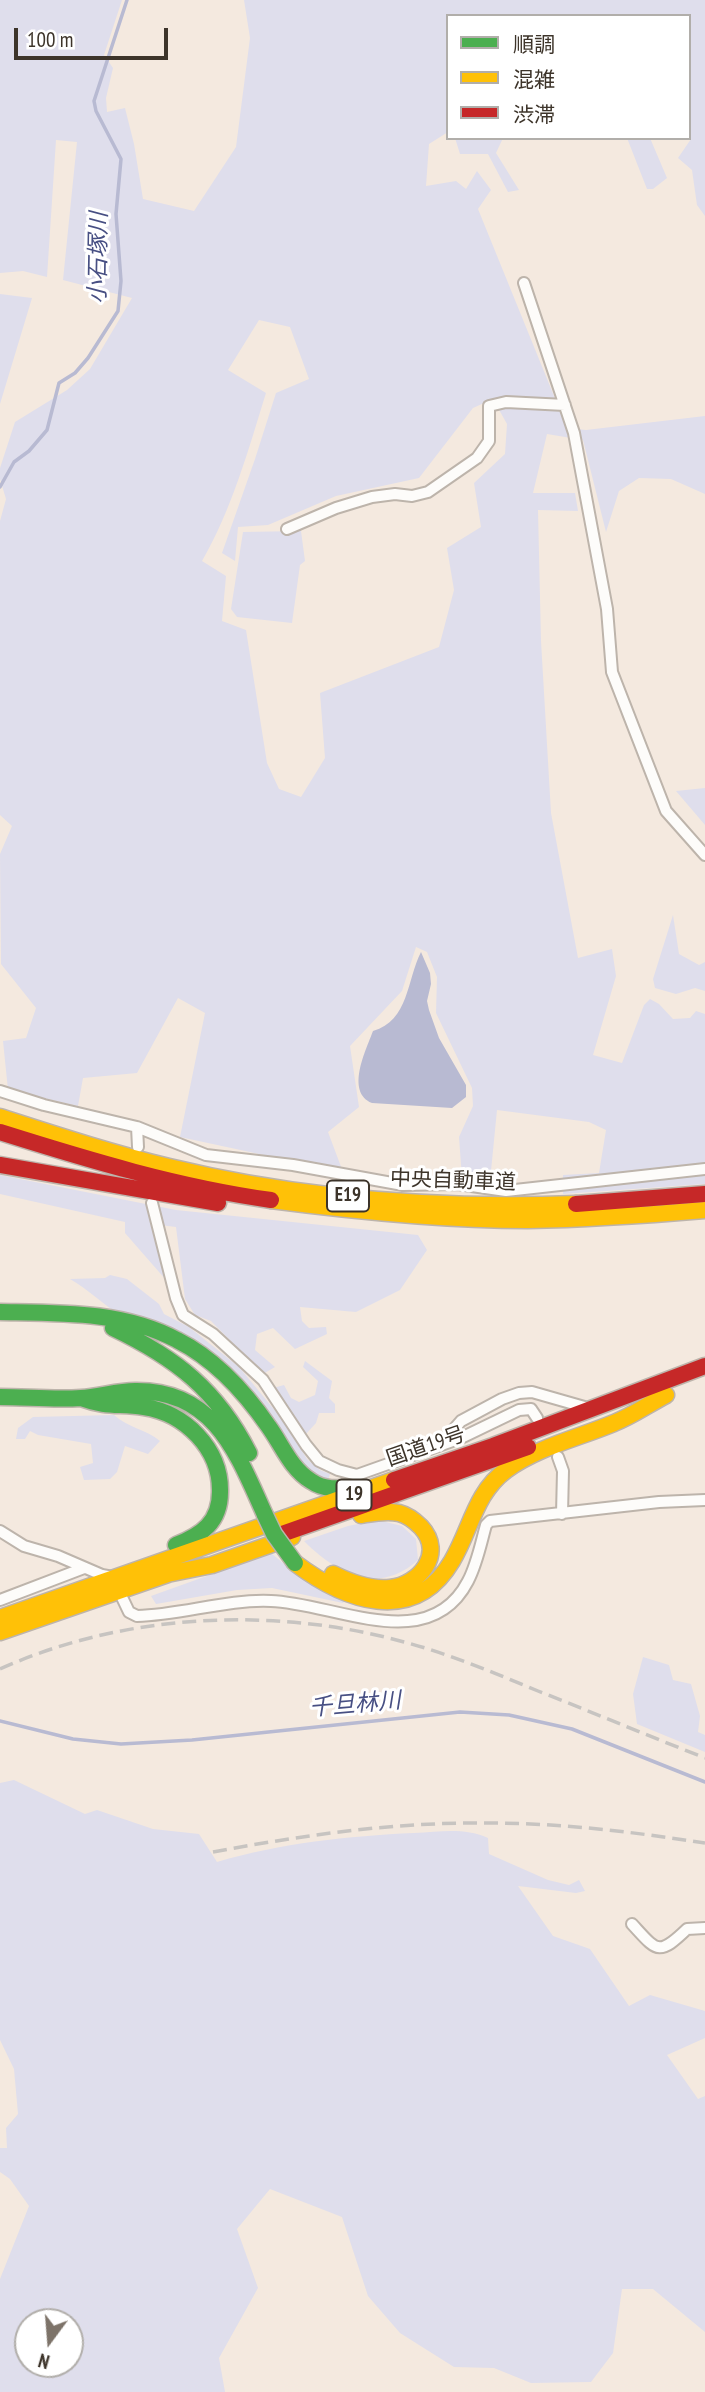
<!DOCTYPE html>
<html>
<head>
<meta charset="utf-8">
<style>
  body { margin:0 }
  #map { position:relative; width:705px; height:2392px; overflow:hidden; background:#f4e9df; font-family:"PT Sans Narrow","Noto Sans JP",sans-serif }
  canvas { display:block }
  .legend { position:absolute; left:446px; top:14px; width:245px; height:126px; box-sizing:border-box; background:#fff; border:2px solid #b1aeaa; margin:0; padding:9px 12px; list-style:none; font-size:21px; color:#3d342a }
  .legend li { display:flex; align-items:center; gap:14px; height:35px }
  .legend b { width:35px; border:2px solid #b1aeaa }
  .north { position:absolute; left:14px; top:2308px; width:70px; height:70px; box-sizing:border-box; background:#fff; border:2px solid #b1aeaa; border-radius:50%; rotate:196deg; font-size:19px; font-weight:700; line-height:28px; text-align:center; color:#3d342a }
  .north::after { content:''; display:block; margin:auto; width:24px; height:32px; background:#7d7369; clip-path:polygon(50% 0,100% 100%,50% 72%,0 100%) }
  .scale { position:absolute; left:14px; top:28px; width:154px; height:32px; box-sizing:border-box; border:4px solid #3d342a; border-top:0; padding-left:9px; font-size:21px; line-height:24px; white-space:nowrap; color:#3d342a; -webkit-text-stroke:5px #fff; paint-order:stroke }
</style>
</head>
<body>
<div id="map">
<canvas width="705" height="2392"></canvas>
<ul class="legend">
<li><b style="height:9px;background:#4caf50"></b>順調</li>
<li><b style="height:9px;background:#ffc107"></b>混雑</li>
<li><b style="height:9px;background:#c62828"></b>渋滞</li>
</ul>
<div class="north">N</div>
<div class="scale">100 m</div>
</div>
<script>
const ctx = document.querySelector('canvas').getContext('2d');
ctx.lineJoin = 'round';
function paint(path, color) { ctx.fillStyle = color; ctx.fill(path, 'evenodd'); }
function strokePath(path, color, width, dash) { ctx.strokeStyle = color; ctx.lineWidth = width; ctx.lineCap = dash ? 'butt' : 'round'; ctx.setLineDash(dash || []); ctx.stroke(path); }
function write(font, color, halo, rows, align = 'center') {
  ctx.font = font + ' "PT Sans Narrow","Noto Sans JP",sans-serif'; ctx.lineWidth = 6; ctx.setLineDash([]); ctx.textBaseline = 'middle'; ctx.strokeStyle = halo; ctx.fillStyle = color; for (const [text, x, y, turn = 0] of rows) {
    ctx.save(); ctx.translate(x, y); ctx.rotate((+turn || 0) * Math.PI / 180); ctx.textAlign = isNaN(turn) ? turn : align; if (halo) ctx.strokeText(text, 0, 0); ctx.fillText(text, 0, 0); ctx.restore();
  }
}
paint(new Path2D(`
  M 0,0 L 122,0 L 104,55 L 113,68 L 106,98 L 107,112 L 125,108 L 134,144 L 143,199 L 194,211 L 236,147 L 250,38 L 244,0 L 705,0 L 705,216 L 697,205 L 692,170 L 678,158 L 691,139 L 689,16 L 448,16 L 448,132 L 429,144 L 426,186 L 456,181 L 466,189 L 477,171 L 491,190 L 478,209 L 567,428 L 586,430 L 705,416 L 705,494 L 671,479 L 639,478 L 619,491 L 606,532 L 583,440 L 547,434 L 533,493 L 575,493 L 578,511 L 538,510 L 541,641 L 551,813 L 578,958 L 612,949 L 616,976 L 593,1055 L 622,1063 L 644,1005 L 650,999 L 659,1004 L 673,1019 L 690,1018 L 696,1011 L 705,1014 L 705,1184 L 563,1194 L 563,1175 L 599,1173 L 606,1130 L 589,1122 L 497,1110 L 490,1181 L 462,1178 L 459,1137 L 473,1106 L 472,1088 L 436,1013 L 437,977 L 427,952 L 416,947 L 402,991 L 350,1046 L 359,1107 L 328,1132 L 343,1172 L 180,1137 L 205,1013 L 178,998 L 137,1073 L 83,1078 L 78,1106 L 8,1090 L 3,1041 L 26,1038 L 36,1008 L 1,964 L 0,854 L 12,826 L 0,815 L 0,521 L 6,499 L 0,479 L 0,468 L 15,422 L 67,390 L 90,369 L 132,298 L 63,280 L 77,142 L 56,140 L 47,277 L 23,271 L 0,273 ZM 259,320 L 290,327 L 309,379 L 276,393 L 255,459 L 222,553 L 235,561 L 238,527 L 268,525 L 336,496 L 419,478 L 473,408 L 493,399 L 507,424 L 505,454 L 474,483 L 481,527 L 447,548 L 454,590 L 439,647 L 320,693 L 325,758 L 301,797 L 279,789 L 267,763 L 246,630 L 222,621 L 226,576 L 202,561 C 232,509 248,451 266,393 L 228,370 Z
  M 455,138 L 503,138 L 496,153 L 519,190 L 508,192 L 488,154 L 460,154 Z
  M 627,138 L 650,138 L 667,178 L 653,189 L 647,189 Z
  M 0,294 L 32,298 L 0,404 Z
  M 301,531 L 305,561 L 300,565 L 292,623 L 237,617 L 231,609 L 243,532 Z
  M 705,788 L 705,825 L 676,791 Z
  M 673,915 L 679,954 L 699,965 L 705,962 L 705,991 L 695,988 L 676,994 L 655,988 L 653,979 Z
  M 0,1175 L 176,1210 L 418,1235 L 427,1250 L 400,1290 L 356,1312 L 300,1307 L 302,1321 L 309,1328 L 326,1327 L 327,1334 L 295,1349 L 273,1328 L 257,1334 L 255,1350 L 275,1367 L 263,1374 L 211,1321 L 195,1315 L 185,1299 L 176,1227 L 152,1224 L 166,1280 L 125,1233 L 125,1222 L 0,1194 Z
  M 110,1275 L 127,1279 L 159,1304 L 164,1314 L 189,1327 L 239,1367 L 282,1419 L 307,1459 L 320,1470 L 330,1474 L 328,1480 L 309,1471 L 231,1375 L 121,1316 C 103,1304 89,1290 70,1279 L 105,1278 Z
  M 305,1361 L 332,1381 L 329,1398 L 335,1404 L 335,1413 L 319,1413 L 316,1423 L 306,1434 L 273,1388 L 284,1385 L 291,1398 L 299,1402 L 315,1395 L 318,1381 L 303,1367 Z
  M 114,1415 C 128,1428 146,1429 160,1441 L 148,1454 L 125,1446 L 117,1472 L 110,1479 L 84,1480 L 80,1467 L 93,1463 L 91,1444 L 38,1435 L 30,1431 L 25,1439 L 16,1439 L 18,1428 L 33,1417 Z
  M 378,1520 L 402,1526 L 416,1539 L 418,1560 C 378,1596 337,1574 304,1541 L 348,1526 Z
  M 271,1553 L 296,1574 L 345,1600 L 343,1603 L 272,1588 L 237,1590 L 156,1604 L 151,1596 Z
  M 643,1657 L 669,1665 L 673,1680 L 691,1684 L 700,1716 L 698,1732 L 705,1735 L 705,1752 L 637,1724 L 633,1694 Z
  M 14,1780 L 85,1814 L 97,1810 L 153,1829 L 199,1834 L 217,1862 C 281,1843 348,1836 414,1833 C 441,1832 463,1827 488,1838 L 489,1854 L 548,1880 L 569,1885 L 579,1880 L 585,1891 L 576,1893 L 518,1886 L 553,1936 L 590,1949 L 629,2006 L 650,1995 L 705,2011 L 705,2038 L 667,2055 L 698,2099 L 705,2096 L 705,2332 L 653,2289 L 622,2289 L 613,2353 L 591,2382 L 531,2383 L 494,2368 L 454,2367 L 400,2333 L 368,2296 L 342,2217 L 270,2189 L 237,2229 L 258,2288 L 219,2358 L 225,2392 L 0,2392 L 0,2279 L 29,2206 L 10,2179 L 0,2172 L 0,2148 L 7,2148 L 6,2128 L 18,2114 L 14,2069 L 0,2040 L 0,1783 ZM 28,2322 L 70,2322 L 70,2364 L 28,2364 Z`), '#dfdeec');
paint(new Path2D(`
  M 421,952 L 430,973 L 431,984 L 427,1001 L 429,1010 L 439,1038 L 466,1085 L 466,1097 L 452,1108 L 372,1103 C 345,1092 366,1050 373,1031 C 409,1021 407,979 421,952 Z`), '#b8bad2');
strokePath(new Path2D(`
  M 0,487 L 14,462 L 29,451 L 47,430 L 59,383 L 75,373 L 88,358 L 118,311 L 121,281 L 116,214 L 121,159 L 96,111 L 94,101 L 127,0
  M 0,1721 L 73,1739 L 121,1744 L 192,1740 L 460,1712 L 509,1715 L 572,1729 L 705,1782`), '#b8bad2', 3.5);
const street = new Path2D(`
  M 524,283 L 574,433 L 607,609 L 612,672 L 666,811 L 705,855
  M 287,529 L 336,508 L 372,497 L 395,494 L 412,496 L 428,492 L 477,458 L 489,441 L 489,406 L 506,402 L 565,405
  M 0,1091 L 44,1105 L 137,1127 L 138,1147
  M 137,1127 L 206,1155 L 293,1165 L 403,1185 L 458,1184 L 506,1191 L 705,1169
  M 152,1203 L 176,1298 L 183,1315 L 213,1334 L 263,1380 L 306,1445 L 319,1461 L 338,1470 L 357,1475 L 461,1438 L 519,1410 L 531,1409 L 537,1418
  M 441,1444 L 461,1421 L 502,1399 L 519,1393 L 532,1392 L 588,1408
  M 558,1457 L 563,1471 L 562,1514
  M 0,1531 L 24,1546 L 58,1556 L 102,1575 L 113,1577
  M 119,1591 L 129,1612 L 137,1616 C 182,1615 226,1599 271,1601 C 334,1603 429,1657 468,1581 C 477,1564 481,1543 486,1525 L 490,1521 L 659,1502 L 705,1500
  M 0,1600 L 84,1568
  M 632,1924 C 657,1951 658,1957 687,1929 L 705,1928`);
const fast = new Path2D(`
  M 0,1312 C 60,1313 123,1311 177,1340 C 215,1359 245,1392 269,1427 C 282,1445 291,1469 311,1481 C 324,1490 338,1489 352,1487
  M 113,1328 C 176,1358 217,1390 249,1453
  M 0,1397 C 27,1397 54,1400 81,1398 C 99,1397 117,1391 135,1391 C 215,1390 237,1453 265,1515
  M 81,1398 C 108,1408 119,1403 144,1407 C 185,1413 221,1449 220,1492 C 220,1522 202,1535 176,1545`);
const slow = new Path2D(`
  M 0,1117 C 56,1135 111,1153 169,1167 C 301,1199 440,1209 576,1204
  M 271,1200 C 356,1211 442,1220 528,1220 C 587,1219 646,1215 705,1210
  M 295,1563 C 344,1600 413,1627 452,1561 C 471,1529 475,1493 506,1470 C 538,1447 578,1438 614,1423 C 632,1416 649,1404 666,1395
  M 167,1574 L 212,1565 L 292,1537
  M 333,1574 C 351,1583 370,1590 390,1588 C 420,1585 445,1553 421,1527 C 415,1521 407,1515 399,1513 C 386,1510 373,1513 361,1515
  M 0,1618 L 394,1480
  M 0,1632 L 168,1574`);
const jam = new Path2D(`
  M 0,1132 C 89,1160 178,1187 271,1200
  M 0,1165 L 218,1203
  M 576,1204 L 705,1194
  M 394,1480 L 493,1446 L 705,1366
  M 279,1535 L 528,1447`);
strokePath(street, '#bdb4ab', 14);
strokePath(fast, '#bdb4ab', 19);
strokePath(slow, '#bdb4ab', 19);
strokePath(jam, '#bdb4ab', 19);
strokePath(street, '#fdfcfa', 10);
strokePath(fast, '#4caf50', 16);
strokePath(slow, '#ffc107', 16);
strokePath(jam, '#c62828', 16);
strokePath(new Path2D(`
  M 0,1669 C 124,1613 274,1606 404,1642 C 450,1654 494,1673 538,1691 C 594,1713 649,1736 705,1758
  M 213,1852 C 304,1835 395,1822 488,1823 C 561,1823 633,1832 705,1843`), '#c7c4c1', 3.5, [14, 7]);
const fastBridge = new Path2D(`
  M 265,1515 L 274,1534 L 295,1563`);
strokePath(fastBridge, '#bdb4ab', 19, []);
strokePath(fastBridge, '#4caf50', 16);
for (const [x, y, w] of [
  [348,1196,42],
  [354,1495,35]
]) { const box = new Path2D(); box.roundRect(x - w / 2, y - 15.5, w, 31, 5); ctx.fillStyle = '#fff'; ctx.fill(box); strokePath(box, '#3d342a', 2); }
write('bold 19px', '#3d342a', null, [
  ["E19",348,1196],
  ["19",354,1495]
]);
write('21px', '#3d342a', '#fff', [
  ["中央自動車道",453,1181,2],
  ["国道19号",426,1447,-19]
]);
write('italic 23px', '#474f83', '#fff', [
  ["小石塚川",99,258,-89],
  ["千旦林川",355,1705,-5]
]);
</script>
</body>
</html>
